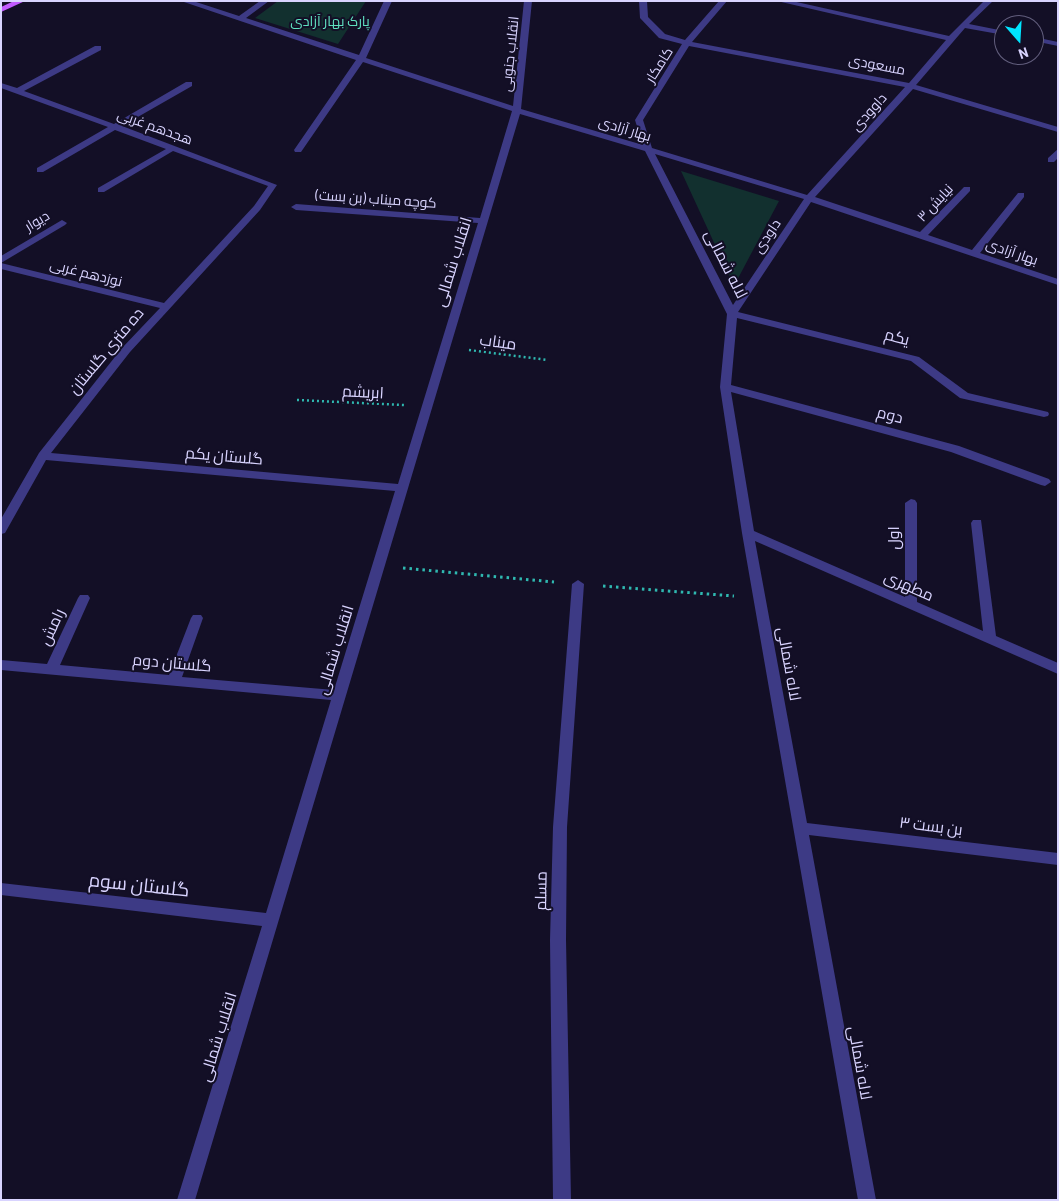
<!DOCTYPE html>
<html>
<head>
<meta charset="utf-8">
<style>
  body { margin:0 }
  #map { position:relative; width:1059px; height:1201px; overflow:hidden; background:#130f26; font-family:Barlow,sans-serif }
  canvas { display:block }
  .frame { position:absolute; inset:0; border:2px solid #d9d4ff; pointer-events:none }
  .north { position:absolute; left:994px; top:15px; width:50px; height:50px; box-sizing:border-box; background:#130f26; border:1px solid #625e7d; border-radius:50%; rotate:161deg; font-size:14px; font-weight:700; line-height:20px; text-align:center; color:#d9d4ff }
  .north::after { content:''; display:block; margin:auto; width:18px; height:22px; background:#00e5ff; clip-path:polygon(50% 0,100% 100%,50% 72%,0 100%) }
</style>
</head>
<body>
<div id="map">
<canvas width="1059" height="1201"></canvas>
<div class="frame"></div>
<div class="north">N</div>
</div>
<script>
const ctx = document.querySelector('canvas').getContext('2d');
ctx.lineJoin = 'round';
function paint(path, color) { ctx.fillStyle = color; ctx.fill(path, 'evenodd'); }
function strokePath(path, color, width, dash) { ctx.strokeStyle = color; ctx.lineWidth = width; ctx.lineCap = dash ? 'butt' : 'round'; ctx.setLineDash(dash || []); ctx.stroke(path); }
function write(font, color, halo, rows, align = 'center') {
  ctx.font = font + ' Barlow,Cairo,sans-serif'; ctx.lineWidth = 4; ctx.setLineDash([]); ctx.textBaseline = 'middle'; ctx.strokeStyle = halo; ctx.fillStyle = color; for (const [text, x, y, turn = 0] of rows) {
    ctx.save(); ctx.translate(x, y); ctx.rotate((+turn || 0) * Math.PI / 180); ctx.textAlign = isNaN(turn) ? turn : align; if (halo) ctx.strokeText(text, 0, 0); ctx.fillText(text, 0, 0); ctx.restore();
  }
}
paint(new Path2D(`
  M 278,1 L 366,1 L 338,44 L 255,18 Z
  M 681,171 L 779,201 L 734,286 Z`), '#12302f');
strokePath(new Path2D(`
  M 469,350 L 548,360
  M 297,400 L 404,405`), '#2fb8b0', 2.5, [2, 3]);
strokePath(new Path2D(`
  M 403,568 L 554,582
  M 603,586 L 734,596`), '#2fb8b0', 3, [2.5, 4]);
paint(new Path2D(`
  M 181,1 L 193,1 L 239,16 L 260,1 L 269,1 L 246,18 L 359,55 L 384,1 L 392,1 L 366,58 L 513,106 L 524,1 L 532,1 L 521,109 L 643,145 L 635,120 L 682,44 L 659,38 L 640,18 L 639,1 L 647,1 L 648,17 L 665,34 L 685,40 L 719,1 L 727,1 L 692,42 L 909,83 L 946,40 L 777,1 L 792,1 L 949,36 L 984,1 L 993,1 L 969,24 L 1004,31 L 1004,35 L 965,28 L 916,85 L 1058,127 L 1058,132 L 913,89 L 815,197 L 920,232 L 964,187 L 970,187 L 970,191 L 928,235 L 972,250 L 1018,193 L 1024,193 L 1024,197 L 980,253 L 1058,279 L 1058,285 L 811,202 L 738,312 L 919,357 L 968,393 L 1048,412 L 1049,414 L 1048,416 L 1044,417 L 960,398 L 911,361 L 737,318 L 731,385 L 959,446 L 1049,479 L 1051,482 L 1045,486 L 1041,485 L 951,452 L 731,392 L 754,531 L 905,597 L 905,503 L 911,499 L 915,500 L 917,503 L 917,602 L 983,631 L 971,523 L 973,520 L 981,520 L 996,636 L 1058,663 L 1058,674 L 755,541 L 807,823 L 1058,853 L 1058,865 L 809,835 L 876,1200 L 858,1200 L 742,533 L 720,387 L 727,314 L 645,151 L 520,114 L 195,1200 L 177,1200 L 262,926 L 1,895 L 1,883 L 266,913 L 331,700 L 1,670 L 1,660 L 47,664 L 78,598 L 80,595 L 88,595 L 90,598 L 60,665 L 169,675 L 191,618 L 193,615 L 201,615 L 203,618 L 182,677 L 334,690 L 395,491 L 46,460 L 5,533 L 1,534 L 1,519 L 39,453 L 122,348 L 160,308 L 1,269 L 1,263 L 164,303 L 254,206 L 268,186 L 173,151 L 104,192 L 98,192 L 98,188 L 166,149 L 115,130 L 43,172 L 37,172 L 37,168 L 108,127 L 1,88 L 1,83 L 17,88 L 95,46 L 101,46 L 101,50 L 24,91 L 114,124 L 186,82 L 192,82 L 192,86 L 122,126 L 277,185 L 260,210 L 130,352 L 51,453 L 398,484 L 478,223 L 296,210 L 291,207 L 296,204 L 480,218 L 512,111 L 363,62 L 301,152 L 295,152 L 294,150 L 356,60 ZM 689,46 L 905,87 L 807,195 L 652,148 L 643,120 ZM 655,154 L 804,199 L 733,305 Z
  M 1034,37 L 1058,42 L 1058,46 L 1034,41 Z
  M 1058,149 L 1058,158 L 1054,162 L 1048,162 L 1048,158 Z
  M 62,220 L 67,223 L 65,225 L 1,263 L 1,256 Z
  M 578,580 L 584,584 L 567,827 L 566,940 L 571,1200 L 553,1200 L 550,940 L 553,827 L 572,584 Z`), '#3d3a85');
paint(new Path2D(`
  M 14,1 L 25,1 L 1,12 L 1,7 Z`), '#c25bff');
write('14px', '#5fe0c0', '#130f26', [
  ["پارک بهار آزادی",330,21]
]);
write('14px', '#d9d4ff', '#130f26', [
  ["انقلاب جنوبی",510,54,-84],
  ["کامکار",659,65,-58],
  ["مسعودی",877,65,11],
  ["داوودی",869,112,-48],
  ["هجدهم غربی",155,127,20],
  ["بهار آزادی",625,129,17],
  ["کوچه میناب (بن بست)",376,199,4],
  ["نیایش ۳",935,203,-47],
  ["دیوار",37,221,-31],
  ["داودی",767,236,-56],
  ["بهار آزادی",1012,252,19],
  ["نوزدهم غربی",86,273,14]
]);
write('16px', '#d9d4ff', '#130f26', [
  ["انقلاب شمالی",453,262,-73],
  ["لاله شمالی",726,264,63],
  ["یکم",897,337,14],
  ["میناب",498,342,8],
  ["ده متری گلستان",106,351,-50],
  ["ابریشم",363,392,3],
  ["دوم",890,415,15],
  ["گلستان یکم",224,456,5],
  ["اول",894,538,-90],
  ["مطهری",909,586,24],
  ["رامش",52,627,-65],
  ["انقلاب شمالی",335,650,-73],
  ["گلستان دوم",172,663,5],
  ["لاله شمالی",789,664,80],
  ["بن بست ۳",931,826,7],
  ["مسلم",541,891,-89],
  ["انقلاب شمالی",218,1037,-73],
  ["لاله شمالی",860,1063,80]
]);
write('19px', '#d9d4ff', '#130f26', [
  ["گلستان سوم",139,885,6]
]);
</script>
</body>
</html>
